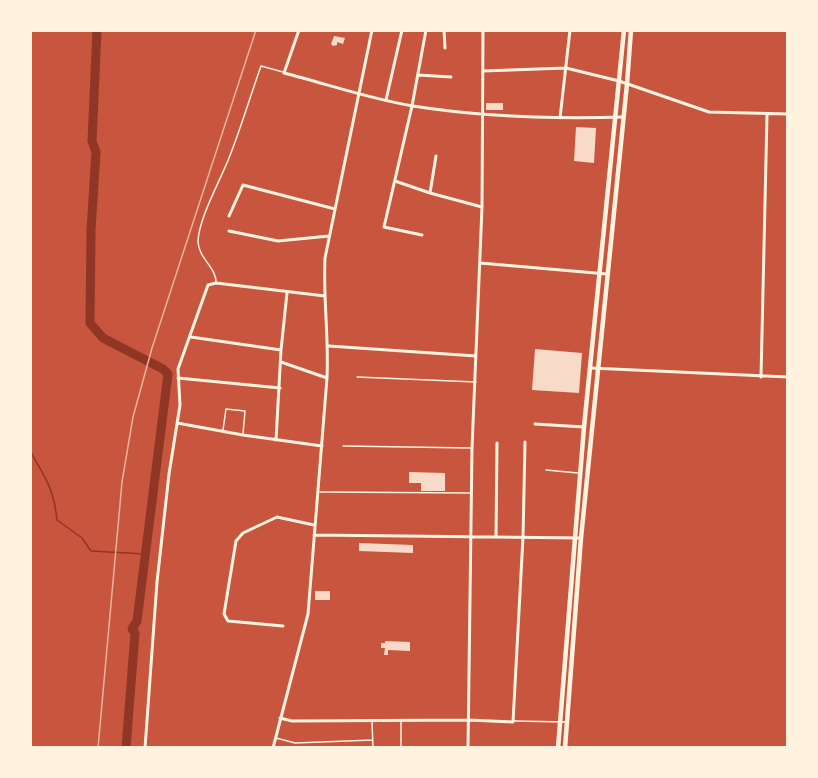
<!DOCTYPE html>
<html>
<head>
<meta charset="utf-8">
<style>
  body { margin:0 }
  #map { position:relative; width:818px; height:778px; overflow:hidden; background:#c8553d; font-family:"DejaVu Sans",sans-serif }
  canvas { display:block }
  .frame { position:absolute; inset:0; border:32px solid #fff3e0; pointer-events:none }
</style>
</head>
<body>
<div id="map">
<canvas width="818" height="778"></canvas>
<div class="frame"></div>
</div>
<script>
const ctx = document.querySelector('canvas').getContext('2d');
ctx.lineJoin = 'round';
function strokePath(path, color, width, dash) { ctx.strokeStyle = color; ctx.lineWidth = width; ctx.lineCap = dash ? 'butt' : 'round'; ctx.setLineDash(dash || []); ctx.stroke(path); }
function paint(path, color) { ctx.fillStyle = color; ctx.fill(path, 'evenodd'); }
strokePath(new Path2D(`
  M 30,451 C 45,477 54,489 57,520 L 82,538 L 91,551 L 145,554`), '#8f3625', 1.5);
strokePath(new Path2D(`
  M 97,30 L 92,141 L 96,152 L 91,231 L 90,323 L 103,338 L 163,369 L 168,374 L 137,621 L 132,629 L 135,633 L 126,748`), '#8f3625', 9);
paint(new Path2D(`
  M 334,36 L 345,38 L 343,44 L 337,42 L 337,45 L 333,46 L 331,44 Z
  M 486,103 L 503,103 L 503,110 L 486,110 Z
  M 576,127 L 596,128 L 594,163 L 574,161 Z
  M 535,349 L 582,353 L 579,393 L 532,390 Z
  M 409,472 L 445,473 L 445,491 L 421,491 L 421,483 L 409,483 Z
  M 359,543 L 413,545 L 413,553 L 359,551 Z
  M 315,591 L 330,591 L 330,600 L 315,600 Z
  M 385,641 L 410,642 L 410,651 L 388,650 L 388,655 L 384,655 L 385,648 L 381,648 L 381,643 L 385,643 Z`), '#f7dbc8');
strokePath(new Path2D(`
  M 216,283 C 217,268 198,258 198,241 C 199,218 220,181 229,158 C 241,128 250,97 261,66 L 283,72
  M 357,377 L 476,382
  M 223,430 L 226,409 L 245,411 L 243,434
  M 343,446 L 472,448
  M 546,470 L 578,473
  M 320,492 L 471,493
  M 514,721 L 566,722
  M 372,722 L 373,748
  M 401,722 L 401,748
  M 276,738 L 295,743 L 373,740`), '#fff3e0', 1.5);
strokePath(new Path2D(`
  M 299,30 L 284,73 C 327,84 370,99 413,106 C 482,117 553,119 623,117
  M 444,30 L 445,48
  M 483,71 L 566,68 L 619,81 L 709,112 L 788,114
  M 418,75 L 451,77
  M 386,100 L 402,30
  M 560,118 L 570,30
  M 395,181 L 430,193 L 482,207
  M 430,193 L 436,156
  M 229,216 L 243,185 L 335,209
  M 229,231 L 278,241 L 329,236
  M 422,235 L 384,227 L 412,106 L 426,30
  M 480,263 L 607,274
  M 191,337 L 281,350 L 276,440
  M 329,346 L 476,356
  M 281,350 L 287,293
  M 281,362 L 327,378
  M 591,368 L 788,377
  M 761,377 L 767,115
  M 178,378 L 280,388
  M 177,423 L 243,435 L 322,446
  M 535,424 L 584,427
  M 314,535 L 581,538
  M 496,537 L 497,443
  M 283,626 L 228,621 L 224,614 L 236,541 L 243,533 L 277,517 L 314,525
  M 280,718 L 292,721 L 469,720 L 513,722 L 523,537 L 525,442
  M 145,748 L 157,582 L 169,474 L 180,405 L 178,369 L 208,285 L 216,283 L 325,296
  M 273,748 L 308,614 L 327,378 C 329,338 323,298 325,258 L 372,30
  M 468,748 L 472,448 L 482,207 L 483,30`), '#fff3e0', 3);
strokePath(new Path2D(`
  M 558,748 L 584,427 L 624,30
  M 565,748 L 581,538 L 627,84 L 631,30`), '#fff3e0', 4.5);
strokePath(new Path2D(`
  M 98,748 L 122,482 L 133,417 L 152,348 L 256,30`), '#e9b49f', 1.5);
</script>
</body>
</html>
